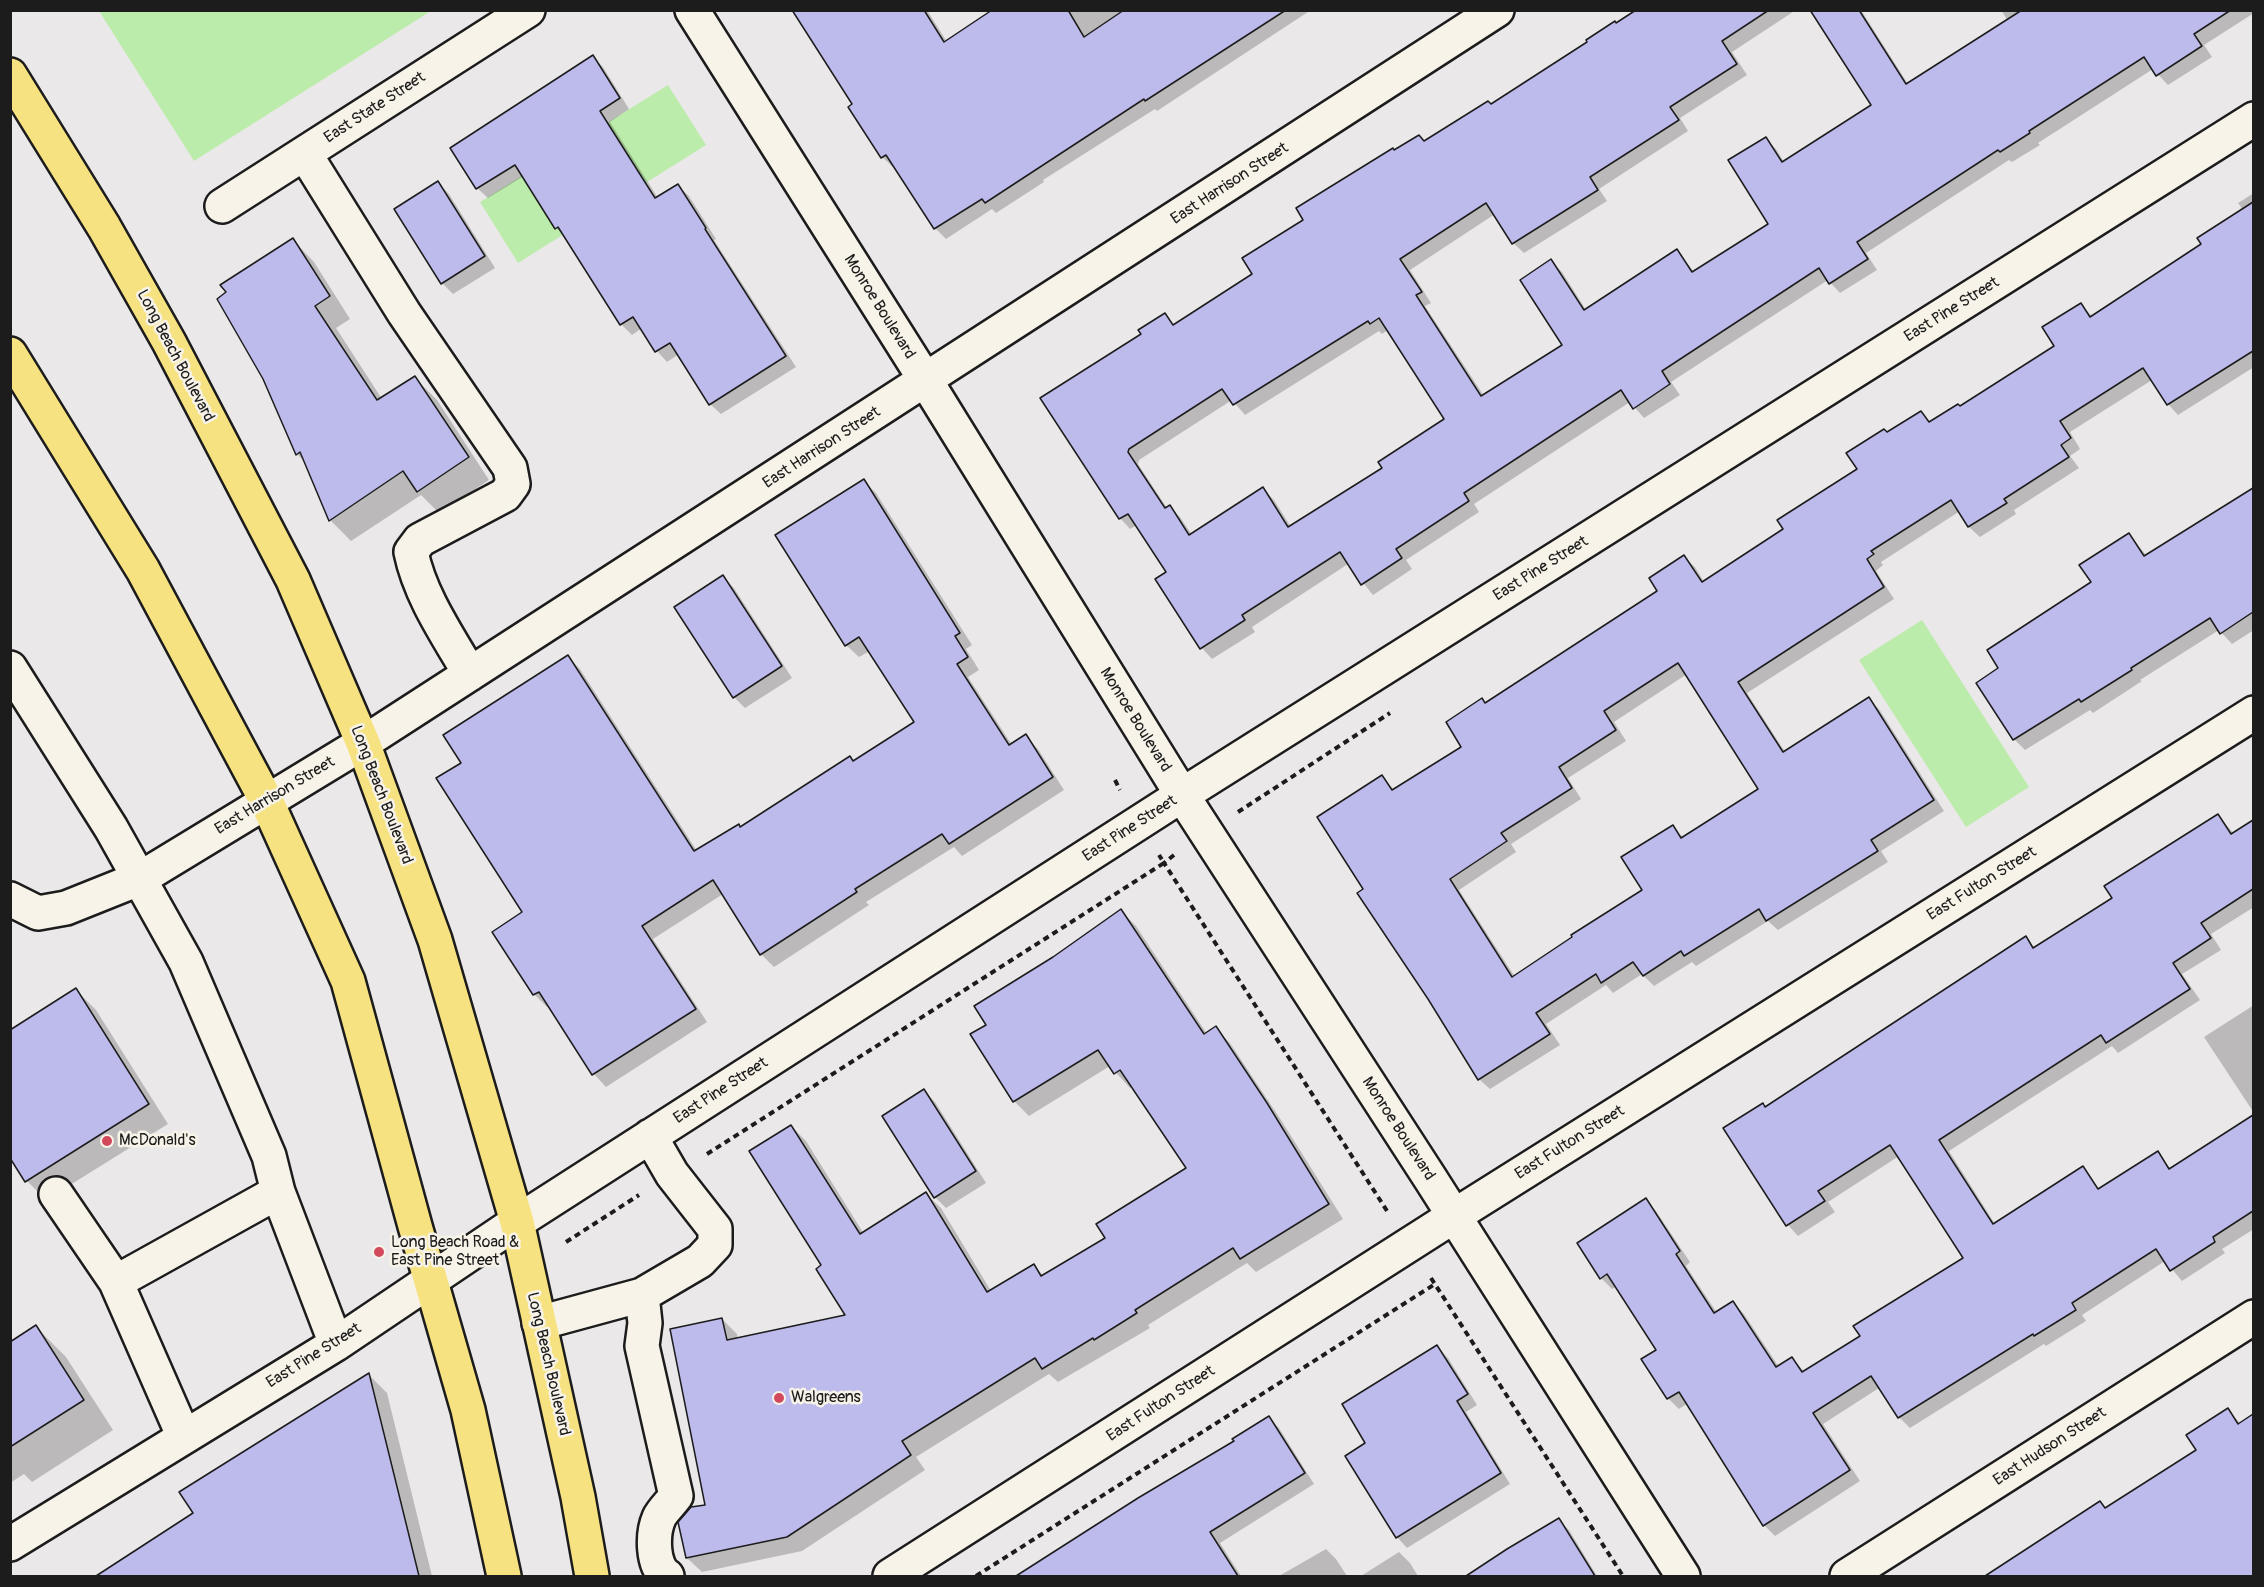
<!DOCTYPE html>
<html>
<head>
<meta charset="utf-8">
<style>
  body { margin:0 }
  #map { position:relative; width:2264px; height:1587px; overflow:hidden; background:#ebe8e9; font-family:Pangolin,sans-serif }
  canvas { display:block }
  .frame { position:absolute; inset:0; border:12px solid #1c1c1c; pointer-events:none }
</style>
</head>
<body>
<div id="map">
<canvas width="2264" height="1587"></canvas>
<div class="frame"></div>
</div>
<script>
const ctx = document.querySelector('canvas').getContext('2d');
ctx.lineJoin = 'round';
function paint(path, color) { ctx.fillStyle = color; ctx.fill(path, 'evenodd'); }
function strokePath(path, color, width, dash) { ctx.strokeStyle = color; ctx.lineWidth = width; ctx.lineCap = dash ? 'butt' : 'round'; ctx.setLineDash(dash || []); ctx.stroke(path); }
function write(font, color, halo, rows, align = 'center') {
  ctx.font = font + ' Pangolin,sans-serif'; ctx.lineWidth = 5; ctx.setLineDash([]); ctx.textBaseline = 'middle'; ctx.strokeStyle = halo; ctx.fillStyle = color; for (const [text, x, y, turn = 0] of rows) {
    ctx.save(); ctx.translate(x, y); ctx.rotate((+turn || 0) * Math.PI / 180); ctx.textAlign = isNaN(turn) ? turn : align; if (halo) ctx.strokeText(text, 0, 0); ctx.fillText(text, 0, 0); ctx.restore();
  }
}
paint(new Path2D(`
  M 99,11 L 431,11 L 194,161 Z
  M 668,85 L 706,145 L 518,263 L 480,202 Z
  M 1922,620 L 2029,787 L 1966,827 L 1859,660 Z`), '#bcecab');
paint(new Path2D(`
  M 793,10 L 927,10 L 947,42 L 999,10 L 1311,10 L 1157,111 L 1155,109 L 1043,180 L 1044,182 L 996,213 L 992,209 L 946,239 L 935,228 L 895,166 L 893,167 L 882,157 L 854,105 Z
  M 1639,10 L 1796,10 L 1732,52 L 1747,75 L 1680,118 L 1688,131 L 1599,189 L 1607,201 L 1524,253 L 1513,243 L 1495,214 L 1410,270 L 1431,303 L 1425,306 L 1484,396 L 1564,346 L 1551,261 L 1562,272 L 1586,310 L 1677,251 L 1695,273 L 1770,224 L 1765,139 L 1776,149 L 1784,162 L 1873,105 L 1812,10 L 1861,10 L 1908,84 L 2008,21 L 2001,10 L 2254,10 L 2254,13 L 2204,45 L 2212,57 L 2168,85 L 2153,69 L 2038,143 L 2040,145 L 2012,162 L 2009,160 L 1866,253 L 1877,270 L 1840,293 L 1828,280 L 1671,382 L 1680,395 L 1644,418 L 1630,402 L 1474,504 L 1479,512 L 1406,560 L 1412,569 L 1373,595 L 1348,564 L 1252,627 L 1255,632 L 1212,659 L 1202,648 L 1157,580 L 1168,573 L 1137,525 L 1130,529 L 1120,518 L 1143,334 L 1165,315 L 1175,326 L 1254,274 L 1305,221 L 1395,152 L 1425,142 L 1491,106 ZM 1388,330 L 1446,420 L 1384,469 L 1291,527 L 1274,500 L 1263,489 L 1192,535 L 1180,517 L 1170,507 L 1167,508 L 1138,464 L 1139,460 L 1232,400 L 1245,415 L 1379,331 L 1382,334 Z
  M 593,57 L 603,67 L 629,109 L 610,122 L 658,198 L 678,186 L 689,196 L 716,239 L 714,240 L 796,367 L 721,414 L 710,404 L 679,354 L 667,362 L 657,351 L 642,328 L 632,335 L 621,324 L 567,238 L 556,228 L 524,176 L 488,198 L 477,188 Z
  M 438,183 L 449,194 L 495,268 L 453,294 L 442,283 Z
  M 2254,193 L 2254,367 L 2178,415 L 2168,404 L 2152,380 L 2070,432 L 2080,449 L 2070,456 L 2079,468 L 2014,510 L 2016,514 L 1980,537 L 1969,527 L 1960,511 L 1881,562 L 1883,565 L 1876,571 L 1894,599 L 1747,693 L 1785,752 L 1868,699 L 1879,709 L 1944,811 L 1881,851 L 1888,862 L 1778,930 L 1768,921 L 1696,966 L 1692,962 L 1654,986 L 1642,974 L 1613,993 L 1606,985 L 1546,1024 L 1560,1045 L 1490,1089 L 1479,1079 L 1365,889 L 1382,777 L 1394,790 L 1463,747 L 1486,704 L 1659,592 L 1684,557 L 1695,567 L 1704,582 L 1785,530 L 1859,470 L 1887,434 L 1921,413 L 1931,423 L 1960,408 L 2056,346 L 2081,305 L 2093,317 L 2204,245 L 2243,210 L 2238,203 ZM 1687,674 L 1760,789 L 1684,838 L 1672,827 L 1644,890 L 1515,977 L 1459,890 L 1516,852 L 1511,844 L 1581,799 L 1568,778 L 1626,741 L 1614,722 Z
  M 293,240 L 314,262 L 350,319 L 336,328 L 382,399 L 415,378 L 437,400 L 489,480 L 439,513 L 421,495 L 351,541 L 330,520 L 307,464 L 297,454 Z
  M 864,481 L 876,493 L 972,645 L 966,649 L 979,670 L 968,677 L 1012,745 L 1025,736 L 1038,749 L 1064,790 L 962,856 L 954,847 L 866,902 L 869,905 L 774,967 L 761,954 L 723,894 L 653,939 L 707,1022 L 606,1087 L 594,1074 L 549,1005 L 547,1007 L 534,994 L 494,932 L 524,913 L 463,763 L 568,657 L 580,669 L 697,851 L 854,763 L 916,723 L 870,651 L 859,657 L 846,645 Z
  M 2254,490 L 2254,630 L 2232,644 L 2219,630 L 2140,680 L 2142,681 L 2093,713 L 2090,710 L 2025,750 L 2014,739 L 2000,669 L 2093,583 L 2129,535 L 2147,556 Z
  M 723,577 L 734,588 L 792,678 L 745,708 L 734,697 Z
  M 2218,815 L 2234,834 L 2254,821 L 2254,907 L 2211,934 L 2221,950 L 2182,974 L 2200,1000 L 2118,1053 L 2112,1046 L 1949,1151 L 1995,1224 L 2083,1168 L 2100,1190 L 2157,1153 L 2172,1170 L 2254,1117 L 2254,1229 L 2222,1249 L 2225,1253 L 2182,1281 L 2165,1261 L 2082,1315 L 2086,1321 L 2046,1346 L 2044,1344 L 1910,1428 L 1899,1417 L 1879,1388 L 1823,1424 L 1860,1481 L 1775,1536 L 1764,1525 L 1688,1403 L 1679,1409 L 1668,1398 L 1658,1351 L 1617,1286 L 1612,1289 L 1601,1278 L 1579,1243 L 1645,1200 L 1656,1211 L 1690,1262 L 1686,1266 L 1717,1313 L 1733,1303 L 1744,1314 L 1779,1367 L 1792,1359 L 1805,1372 L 1862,1337 L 1965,1259 L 1899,1156 L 1828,1202 L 1835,1212 L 1798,1236 L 1788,1225 L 1725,1128 L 1765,1108 L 2026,938 L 2035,948 L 2114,899 Z
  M 1121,911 L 1136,926 L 1207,1034 L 1215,1028 L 1230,1043 L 1281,1120 L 1343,1219 L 1256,1272 L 1247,1263 L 1148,1325 L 1150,1328 L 1058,1382 L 1049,1374 L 916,1457 L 925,1470 L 802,1551 L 702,1572 L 687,1558 L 707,1506 L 722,1319 L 737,1334 L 738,1339 L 847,1316 L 823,1266 L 791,1126 L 806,1141 L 864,1234 L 926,1194 L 941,1208 L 991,1291 L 1034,1266 L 1044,1276 L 1107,1238 L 1189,1168 L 1133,1086 L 1130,1088 L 1110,1066 L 1029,1116 L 1015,1102 L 972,1035 L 988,1025 L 1054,958 Z
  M 76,990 L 96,1010 L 168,1124 L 46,1200 L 27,1181 Z
  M 2254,1005 L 2254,1113 L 2204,1037 Z
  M 924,1091 L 935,1102 L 986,1183 L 946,1208 L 935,1197 Z
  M 36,1327 L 66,1357 L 113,1430 L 32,1482 L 24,1474 L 10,1483 L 10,1343 Z
  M 1437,1347 L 1448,1358 L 1477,1405 L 1466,1412 L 1510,1484 L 1407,1548 L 1397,1537 L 1367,1444 Z
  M 369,1375 L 387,1393 L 432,1576 L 92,1576 L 97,1576 L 195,1514 Z
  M 2228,1410 L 2241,1424 L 2254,1416 L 2254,1576 L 1988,1576 L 2100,1503 L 2106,1509 L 2198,1450 Z
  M 1269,1418 L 1279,1428 L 1314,1484 L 1220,1543 L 1241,1576 L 1019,1576 L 1236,1441 Z
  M 1558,1520 L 1569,1530 L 1597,1576 L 1468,1576 Z
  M 1326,1549 L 1336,1559 L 1347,1576 L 1279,1576 Z
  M 1399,1552 L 1410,1563 L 1418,1576 L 1361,1576 Z`), '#0003');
const building = new Path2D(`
  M 792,10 L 924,10 L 944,42 L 992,10 L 1068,10 L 1084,37 L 1124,10 L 1286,10 L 1145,101 L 1144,99 L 985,203 L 982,199 L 934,229 L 886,155 L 881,158 L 848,107 L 852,104 Z
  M 1636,10 L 1769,10 L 1722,41 L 1737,64 L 1670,107 L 1679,120 L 1590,177 L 1598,190 L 1512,244 L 1486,203 L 1400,259 L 1422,292 L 1416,295 L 1481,396 L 1562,345 L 1520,280 L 1551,259 L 1584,310 L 1677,249 L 1692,272 L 1768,224 L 1728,160 L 1766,137 L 1782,162 L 1871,105 L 1810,10 L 1859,10 L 1906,84 L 2022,10 L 2231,10 L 2194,34 L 2202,46 L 2156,76 L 2144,57 L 2029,131 L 2030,133 L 2000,152 L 1998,150 L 1857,242 L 1868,259 L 1829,284 L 1819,268 L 1662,371 L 1670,384 L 1633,409 L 1621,390 L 1464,493 L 1469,501 L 1396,549 L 1402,558 L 1361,585 L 1340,552 L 1242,615 L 1245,620 L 1200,649 L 1155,579 L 1166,572 L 1128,514 L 1119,519 L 1040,398 L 1141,334 L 1138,330 L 1165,313 L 1173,325 L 1252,274 L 1242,258 L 1303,220 L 1296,208 L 1393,148 L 1394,150 L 1419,135 L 1424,141 L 1488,101 L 1491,104 L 1587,42 L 1586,40 L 1615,21 L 1616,23 ZM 1379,318 L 1444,419 L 1378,462 L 1382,468 L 1288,527 L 1263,487 L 1189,535 L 1170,505 L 1165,508 L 1128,452 L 1129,449 L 1222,389 L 1233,405 L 1368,321 L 1370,324 Z
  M 593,55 L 620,98 L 600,111 L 655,198 L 678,184 L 706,228 L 705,229 L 786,356 L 709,405 L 670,343 L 655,352 L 633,317 L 620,325 L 558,227 L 555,229 L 515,165 L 476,189 L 450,148 Z
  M 438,181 L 485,256 L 441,284 L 394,209 Z
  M 2253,202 L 2253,351 L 2167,405 L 2143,368 L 2060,421 L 2071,438 L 2061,445 L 2069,457 L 2004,499 L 2007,503 L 1968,527 L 1951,500 L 1871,551 L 1874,554 L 1867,559 L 1884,587 L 1738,682 L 1783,752 L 1869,697 L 1934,800 L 1871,840 L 1878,851 L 1766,921 L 1759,909 L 1684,956 L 1681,951 L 1643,976 L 1633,962 L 1601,983 L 1596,974 L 1536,1013 L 1550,1034 L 1478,1080 L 1428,999 L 1357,893 L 1363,889 L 1317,817 L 1382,775 L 1392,790 L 1461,747 L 1446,722 L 1482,698 L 1485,703 L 1657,591 L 1649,578 L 1684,555 L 1702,582 L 1783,529 L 1777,520 L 1857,469 L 1846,453 L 1884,429 L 1887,432 L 1921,411 L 1929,422 L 1958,404 L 1960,406 L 2054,346 L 2042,327 L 2081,303 L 2090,317 L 2201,244 L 2197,238 ZM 1678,663 L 1758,789 L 1681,838 L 1673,825 L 1621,857 L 1642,890 L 1571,935 L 1572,937 L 1512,977 L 1450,879 L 1507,841 L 1501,833 L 1572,788 L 1559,767 L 1616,730 L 1604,711 Z
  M 293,238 L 330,296 L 315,306 L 377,400 L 415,376 L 469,457 L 417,492 L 403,471 L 329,521 L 300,452 L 296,455 L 263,379 L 217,299 L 226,292 L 220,285 Z
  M 864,479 L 960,633 L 955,636 L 968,657 L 957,664 L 1009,745 L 1026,734 L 1053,777 L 949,844 L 942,834 L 855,889 L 857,892 L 760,955 L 713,880 L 642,926 L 696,1009 L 592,1075 L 539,992 L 533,995 L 492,932 L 522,912 L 436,778 L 461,763 L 443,735 L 568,655 L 694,851 L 739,824 L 740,827 L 850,756 L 853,761 L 914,722 L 859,637 L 845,646 L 775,535 Z
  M 2253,488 L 2253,612 L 2220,634 L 2210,618 L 2131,668 L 2132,670 L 2081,702 L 2079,699 L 2013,740 L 1976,683 L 1998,668 L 1987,650 L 2091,582 L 2079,565 L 2129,533 L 2144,556 Z
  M 723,575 L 782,666 L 733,698 L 674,607 Z
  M 2218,814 L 2231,834 L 2253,820 L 2253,889 L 2201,923 L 2211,938 L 2173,963 L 2190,989 L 2106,1043 L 2101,1035 L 1939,1140 L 1993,1224 L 2083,1166 L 2098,1189 L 2158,1151 L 2169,1169 L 2253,1115 L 2253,1211 L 2213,1237 L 2215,1242 L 2170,1271 L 2156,1249 L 2072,1303 L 2076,1310 L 2034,1336 L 2033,1334 L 1898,1418 L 1871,1376 L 1813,1413 L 1850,1470 L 1763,1526 L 1679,1392 L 1667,1399 L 1641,1359 L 1656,1350 L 1607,1274 L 1600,1279 L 1577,1243 L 1646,1198 L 1680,1251 L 1676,1254 L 1714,1313 L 1733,1301 L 1776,1367 L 1792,1357 L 1802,1372 L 1860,1336 L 1853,1326 L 1963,1258 L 1890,1145 L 1818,1191 L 1825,1201 L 1786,1226 L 1723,1128 L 1763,1103 L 1765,1107 L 2026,936 L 2033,948 L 2112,898 L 2104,886 Z
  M 1121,909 L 1204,1034 L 1216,1026 L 1267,1103 L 1329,1204 L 1240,1259 L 1233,1248 L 1135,1310 L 1137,1313 L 1094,1340 L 1093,1338 L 1042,1369 L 1035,1358 L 902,1441 L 911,1455 L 787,1537 L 686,1558 L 678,1522 L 691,1507 L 705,1505 L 670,1329 L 722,1318 L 727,1340 L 845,1315 L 816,1269 L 821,1265 L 749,1151 L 791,1125 L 860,1234 L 926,1192 L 987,1292 L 1034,1264 L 1041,1276 L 1105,1238 L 1096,1224 L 1186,1168 L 1120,1070 L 1114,1074 L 1098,1050 L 1013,1102 L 970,1034 L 986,1025 L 974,1006 L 1053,957 Z
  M 76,988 L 149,1104 L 25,1182 L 10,1158 L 10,1030 Z
  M 924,1089 L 976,1171 L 934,1198 L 882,1116 Z
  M 36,1325 L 84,1400 L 10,1447 L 10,1342 Z
  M 1437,1345 L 1468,1394 L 1457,1401 L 1501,1473 L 1396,1538 L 1345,1456 L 1365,1443 L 1342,1404 Z
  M 369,1373 L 419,1576 L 96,1576 L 193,1513 L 179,1492 Z
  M 2228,1408 L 2238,1424 L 2253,1414 L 2253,1576 L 1985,1576 L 2100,1501 L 2105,1508 L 2196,1450 L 2186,1435 Z
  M 1269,1416 L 1305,1473 L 1210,1532 L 1238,1576 L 1016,1576 L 1138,1498 L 1234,1441 L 1232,1439 Z
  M 1559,1518 L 1595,1576 L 1466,1576 L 1507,1549 Z`);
paint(building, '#bdbaec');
strokePath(building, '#1c1c1c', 1.5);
const minor = new Path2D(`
  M 692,10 L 926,381 L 1182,795 L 1430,1178 L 1683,1576
  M 305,154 L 404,313 L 510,468 L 513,484 L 505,495 L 420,540 L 411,552 C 420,596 448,636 470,674
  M 222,206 L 528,10
  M 10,668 L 111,828 L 186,962 L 269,1156 L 278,1192 L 336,1344
  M 10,899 L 38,913 L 66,908 L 141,878 L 363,743 L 1497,10
  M 56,1194 L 116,1282 L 278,1192
  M 116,1282 L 184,1437
  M 642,1295 L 645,1323 L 642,1346 L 676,1496 C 671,1503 662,1511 659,1518 C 652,1534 652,1567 667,1576
  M 539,1323 L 642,1295 L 700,1261 L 715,1245 L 715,1229 L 672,1174 L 650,1136
  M 10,1544 L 336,1344 L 517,1222 L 1182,795 L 2254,119
  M 890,1576 L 1454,1216 L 2254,713
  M 1847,1576 L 2254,1317`);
const major = new Path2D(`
  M 10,75 L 104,227 L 169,342 L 293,580 L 363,743 L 435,940 L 517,1222 L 578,1497 L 592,1576
  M 10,354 L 143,570 L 266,800 L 348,981 L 415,1226 L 468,1410 L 504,1576`);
strokePath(minor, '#1c1c1c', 38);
strokePath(major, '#1c1c1c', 38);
strokePath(new Path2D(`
  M 1115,780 L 1120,790
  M 1238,812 L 1390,713
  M 1174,855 L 1164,863 L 1389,1214
  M 707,1154 L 1164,863 L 1159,855
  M 566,1242 L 639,1195
  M 1431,1278 L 1623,1576
  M 976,1576 L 1435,1284`), '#1c1c1c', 4, [6, 4.5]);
strokePath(minor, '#f7f3e8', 33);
strokePath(major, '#f7e281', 33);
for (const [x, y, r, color] of [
  [107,1141,6,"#d1495b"],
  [379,1252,6,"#d1495b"],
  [779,1398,6,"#d1495b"]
]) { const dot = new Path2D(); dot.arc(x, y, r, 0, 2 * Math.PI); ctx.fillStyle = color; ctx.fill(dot); strokePath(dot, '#f7f3e8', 2); }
write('16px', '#1c1c1c', '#f7f3e8', [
  ["East State Street",375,108,-33],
  ["East Harrison Street",1230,184,-33],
  ["Monroe Boulevard",879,307,58],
  ["East Pine Street",1952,310,-32],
  ["Long Beach Boulevard",175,356,62],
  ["East Harrison Street",822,448,-33],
  ["East Pine Street",1541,569,-32],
  ["Monroe Boulevard",1135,720,58],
  ["Long Beach Boulevard",381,795,69],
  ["East Harrison Street",275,796,-31],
  ["East Pine Street",1130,829,-33],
  ["East Fulton Street",1982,884,-32],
  ["East Pine Street",721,1091,-33],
  ["Monroe Boulevard",1398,1129,57],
  ["East Fulton Street",1570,1143,-32],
  ["East Pine Street",314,1356,-32],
  ["Long Beach Boulevard",548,1364,77],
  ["East Fulton Street",1161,1404,-33],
  ["East Hudson Street",2050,1447,-33]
]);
write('16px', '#1c1c1c', '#f7f3e8', [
  ["McDonald's",119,1141],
  ["Long Beach Road &",391,1243],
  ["East Pine Street",391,1261],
  ["Walgreens",791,1398]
], 'left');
</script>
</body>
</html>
